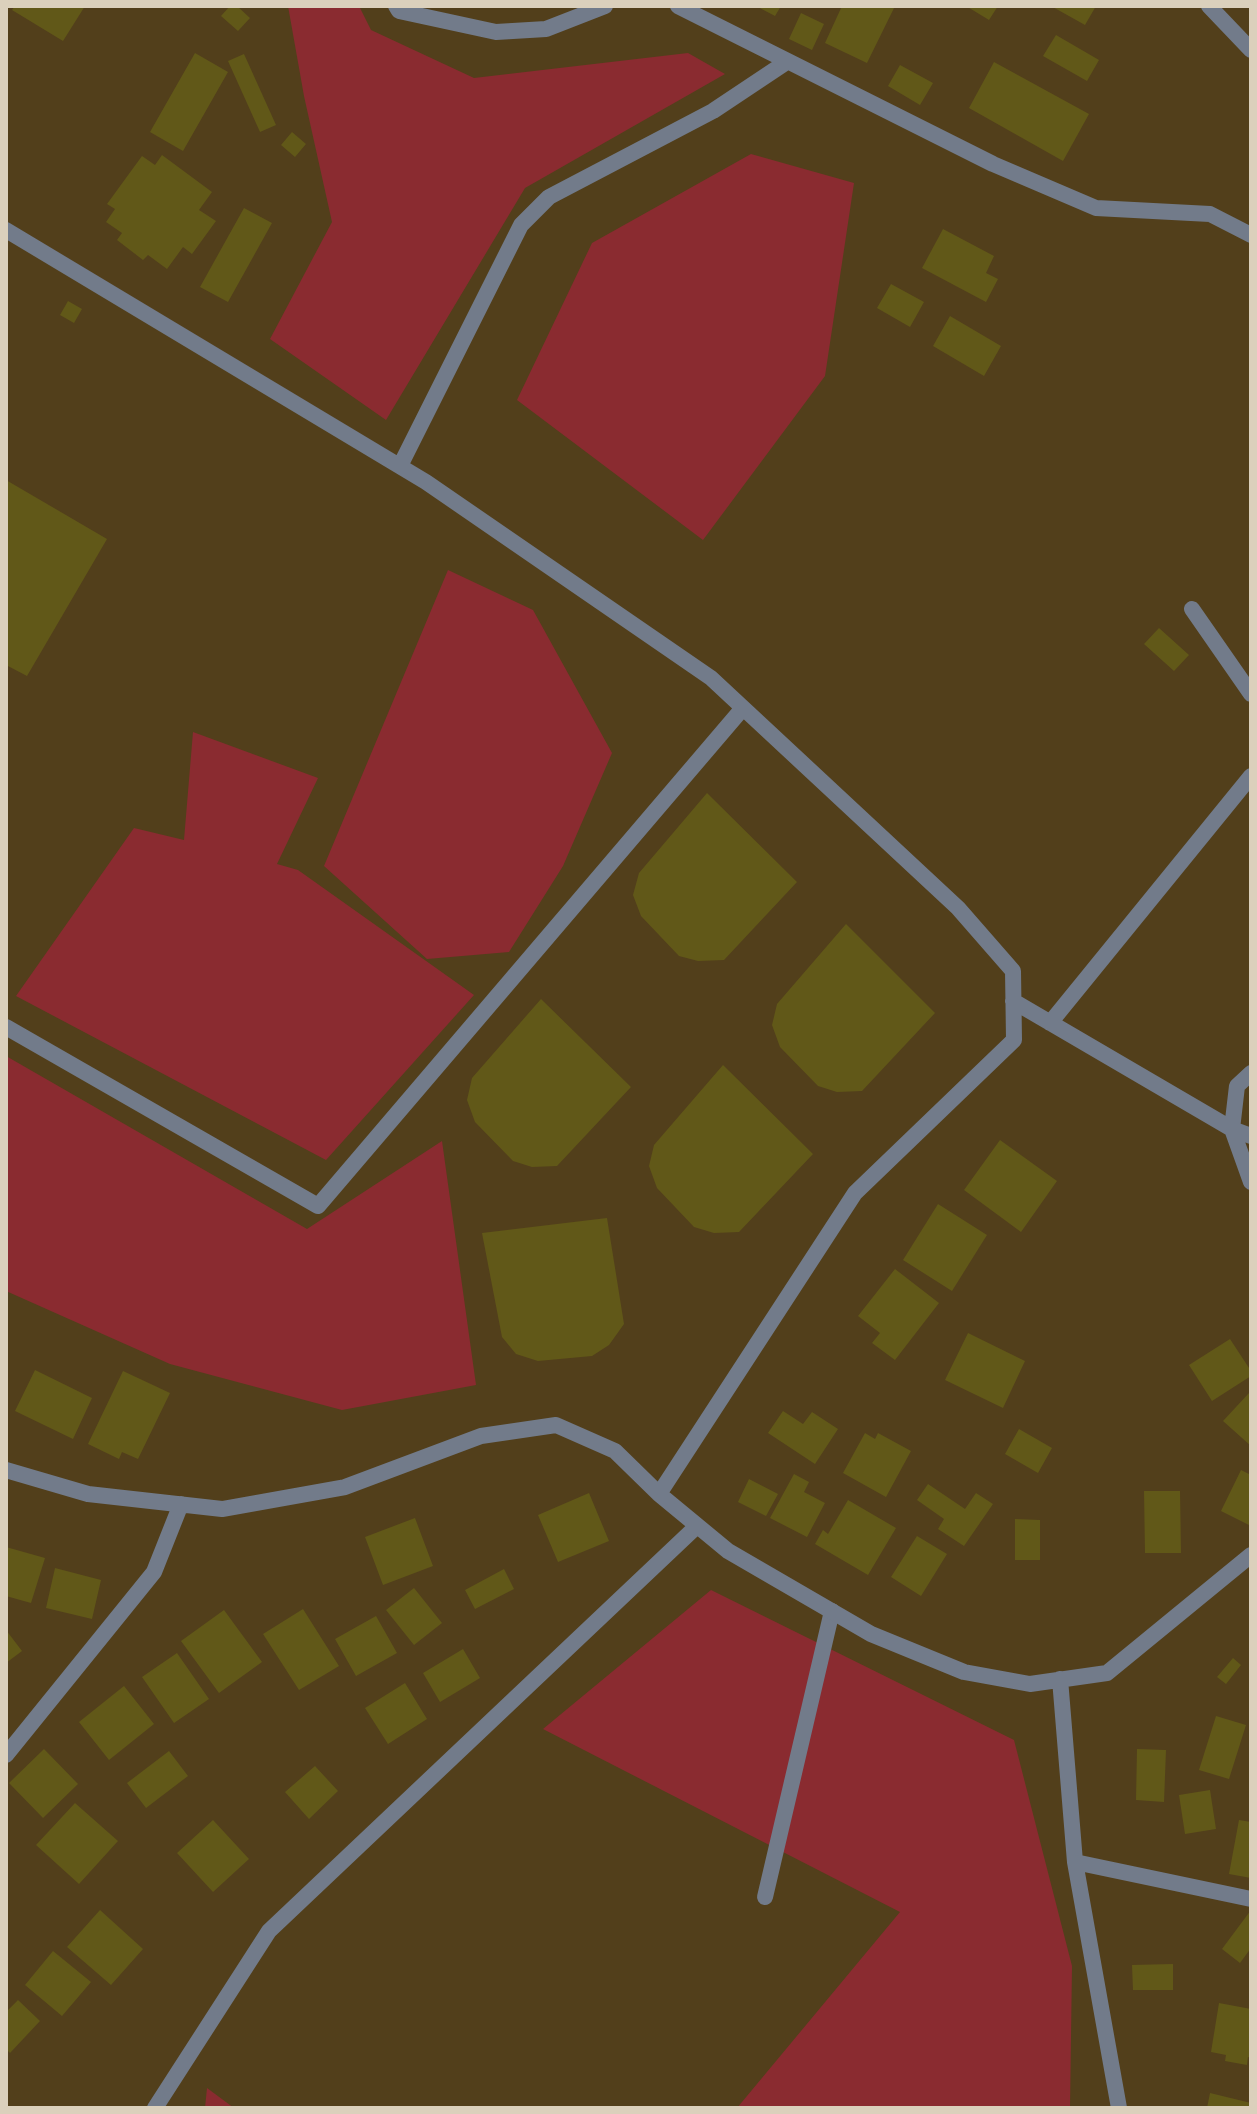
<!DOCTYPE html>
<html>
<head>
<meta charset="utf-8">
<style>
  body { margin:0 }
  #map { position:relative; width:1257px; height:2114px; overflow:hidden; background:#523f1b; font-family:"Crimson Pro",serif }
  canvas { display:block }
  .frame { position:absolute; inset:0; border:8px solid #dbd0bc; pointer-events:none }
</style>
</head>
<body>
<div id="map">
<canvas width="1257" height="2114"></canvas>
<div class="frame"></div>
</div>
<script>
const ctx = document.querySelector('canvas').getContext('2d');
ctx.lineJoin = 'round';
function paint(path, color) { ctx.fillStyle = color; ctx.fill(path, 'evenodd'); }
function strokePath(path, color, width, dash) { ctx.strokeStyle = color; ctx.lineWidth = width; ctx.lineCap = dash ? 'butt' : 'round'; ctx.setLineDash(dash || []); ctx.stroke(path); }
paint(new Path2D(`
  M 288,6 L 359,6 L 371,30 L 474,78 L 688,53 L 725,74 L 525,188 L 386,420 L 270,339 L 332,222 L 304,96 Z
  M 751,154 L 854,183 L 825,376 L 703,540 L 517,400 L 592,243 Z
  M 448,570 L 533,610 L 612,753 L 563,866 L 509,952 L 427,959 L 324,866 Z
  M 193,732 L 318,778 L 277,864 L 298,870 L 474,995 L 326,1160 L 16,996 L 134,828 L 184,840 Z
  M 6,1056 L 307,1229 L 442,1141 L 476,1385 L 342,1410 L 170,1364 L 6,1291 Z
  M 711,1590 L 1014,1740 L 1072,1966 L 1070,2108 L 737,2108 L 900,1912 L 543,1729 Z
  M 207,2088 L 234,2108 L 205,2108 Z`), '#8a2b30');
paint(new Path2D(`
  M 15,6 L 85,6 L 63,41 L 12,10 Z
  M 230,6 L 237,6 L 250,18 L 238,31 L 221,16 Z
  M 756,6 L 781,6 L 775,16 Z
  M 842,6 L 895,6 L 867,63 L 825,43 Z
  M 966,6 L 998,6 L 989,20 Z
  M 1051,6 L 1096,6 L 1085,25 Z
  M 801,13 L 824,24 L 812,50 L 789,39 Z
  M 1056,35 L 1099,60 L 1087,81 L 1043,56 Z
  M 195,53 L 228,72 L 183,151 L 150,132 Z
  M 244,54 L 276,125 L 260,132 L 228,61 Z
  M 994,62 L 1089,114 L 1063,161 L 969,108 Z
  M 900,65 L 933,83 L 920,105 L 888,86 Z
  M 292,132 L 306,144 L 295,157 L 281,145 Z
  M 162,155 L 212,192 L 199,210 L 216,221 L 192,254 L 183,247 L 167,269 L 148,255 L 143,260 L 117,240 L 122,233 L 106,222 L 115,209 L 107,204 L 142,156 L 155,165 Z
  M 244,208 L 272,223 L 228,302 L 200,287 Z
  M 943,229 L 994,256 L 986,273 L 998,279 L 986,302 L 922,268 Z
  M 891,284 L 924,302 L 910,327 L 877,308 Z
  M 68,301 L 82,309 L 74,323 L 60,315 Z
  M 950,316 L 1001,346 L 984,376 L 933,346 Z
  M 6,480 L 107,539 L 27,676 L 6,665 Z
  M 1159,628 L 1189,655 L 1174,671 L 1144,644 Z
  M 707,793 L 797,882 L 724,960 L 698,961 L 679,956 L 641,916 L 633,895 L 639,873 Z
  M 846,924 L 935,1013 L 862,1091 L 837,1092 L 818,1086 L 780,1047 L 772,1025 L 777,1004 Z
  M 541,999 L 631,1087 L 557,1166 L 532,1167 L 513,1161 L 475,1122 L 467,1100 L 472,1078 Z
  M 723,1065 L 813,1154 L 739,1232 L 714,1233 L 694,1227 L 657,1188 L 649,1166 L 654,1145 Z
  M 1000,1140 L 1057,1181 L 1021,1232 L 964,1190 Z
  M 938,1204 L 987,1235 L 952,1291 L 903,1260 Z
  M 607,1218 L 624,1324 L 609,1345 L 592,1356 L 538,1361 L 516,1354 L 502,1337 L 482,1233 Z
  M 895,1269 L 939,1303 L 895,1360 L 872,1343 L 880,1333 L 858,1316 Z
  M 968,1333 L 1025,1361 L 1003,1408 L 945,1380 Z
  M 1230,1339 L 1251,1371 L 1251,1376 L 1212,1401 L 1189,1365 Z
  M 35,1370 L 92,1398 L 73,1439 L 15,1411 Z
  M 123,1371 L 170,1393 L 138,1459 L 122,1452 L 119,1459 L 88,1444 Z
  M 1249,1393 L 1251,1395 L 1251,1446 L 1223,1421 Z
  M 783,1411 L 803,1424 L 812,1412 L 838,1429 L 815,1464 L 768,1433 Z
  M 1019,1429 L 1052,1448 L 1038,1473 L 1005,1454 Z
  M 865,1433 L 875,1439 L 878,1433 L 911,1451 L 886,1497 L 843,1473 Z
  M 1241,1470 L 1251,1475 L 1251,1526 L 1221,1511 Z
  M 794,1474 L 809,1482 L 804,1492 L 825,1503 L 807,1537 L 770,1518 Z
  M 749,1479 L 778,1494 L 766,1516 L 738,1502 Z
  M 928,1484 L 965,1509 L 976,1493 L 993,1504 L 964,1546 L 938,1529 L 944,1519 L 917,1500 Z
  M 1144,1491 L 1180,1491 L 1181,1553 L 1145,1553 Z
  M 589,1493 L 609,1541 L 558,1562 L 538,1515 Z
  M 848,1500 L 896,1528 L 868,1575 L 815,1544 L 823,1530 L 828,1534 Z
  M 415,1518 L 433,1566 L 383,1585 L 365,1537 Z
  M 1015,1519 L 1040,1520 L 1040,1560 L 1015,1560 Z
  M 917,1536 L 947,1554 L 921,1596 L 891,1577 Z
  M 6,1547 L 45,1558 L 31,1603 L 6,1596 Z
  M 55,1568 L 101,1580 L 92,1619 L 46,1608 Z
  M 504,1569 L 514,1589 L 475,1609 L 465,1590 Z
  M 414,1588 L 442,1623 L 414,1645 L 386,1610 Z
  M 303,1609 L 339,1666 L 299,1690 L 263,1634 Z
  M 224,1610 L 262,1662 L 219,1693 L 181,1641 Z
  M 376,1616 L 397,1653 L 356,1676 L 335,1639 Z
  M 6,1630 L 22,1651 L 6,1663 Z
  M 463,1649 L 480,1678 L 440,1702 L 423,1673 Z
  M 177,1653 L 209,1699 L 174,1723 L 142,1677 Z
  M 1233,1658 L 1241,1665 L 1226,1684 L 1217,1677 Z
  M 405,1683 L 427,1719 L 388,1744 L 365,1708 Z
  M 124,1686 L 154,1724 L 109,1760 L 79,1722 Z
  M 1216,1716 L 1246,1725 L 1229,1779 L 1199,1770 Z
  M 44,1749 L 78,1784 L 43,1818 L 9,1783 Z
  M 1137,1749 L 1166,1750 L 1164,1802 L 1136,1800 Z
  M 169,1751 L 188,1776 L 146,1808 L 127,1783 Z
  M 315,1766 L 338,1791 L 309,1819 L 285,1792 Z
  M 1210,1790 L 1216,1829 L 1185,1834 L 1179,1795 Z
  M 75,1803 L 118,1841 L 79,1884 L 36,1845 Z
  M 213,1820 L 249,1859 L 213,1892 L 177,1853 Z
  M 1239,1820 L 1251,1822 L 1251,1878 L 1229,1874 Z
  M 100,1910 L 143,1949 L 111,1985 L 67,1947 Z
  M 1251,1910 L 1251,1948 L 1240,1963 L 1222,1949 Z
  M 53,1951 L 91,1982 L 62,2016 L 25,1985 Z
  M 1173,1964 L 1173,1990 L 1133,1990 L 1132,1965 Z
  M 18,2000 L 40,2021 L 10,2053 L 6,2049 L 6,2012 Z
  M 1219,2003 L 1251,2009 L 1251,2058 L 1248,2057 L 1247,2065 L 1225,2061 L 1226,2055 L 1211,2052 Z
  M 1210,2093 L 1251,2103 L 1251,2108 L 1207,2108 Z`), '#615818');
strokePath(new Path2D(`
  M 765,1897 L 832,1611`), '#727b8a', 16);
strokePath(new Path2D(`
  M 396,6 L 399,11 L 496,32 L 546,29 L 605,6
  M 678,6 L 993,164 L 1096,208 L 1210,214 L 1251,235
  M 1209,6 L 1251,50
  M 6,230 L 426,482 L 711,678 L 958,908 L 1013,971 L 1014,1040 L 855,1193 L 659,1494
  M 400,466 L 521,225 L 549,197 L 713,111 L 788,61
  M 1192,609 L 1251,694
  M 1013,1001 L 1232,1129 L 1251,1136
  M 1050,1023 L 1251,776
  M 6,1027 L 318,1206 L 743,708
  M 1251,1073 L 1237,1086 L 1232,1129 L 1251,1182
  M 6,1470 L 88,1494 L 222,1509 L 345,1487 L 481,1436 L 556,1425 L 615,1451 L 659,1494 L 728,1551 L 871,1634 L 964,1672 L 1030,1684 L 1107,1673 L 1251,1555
  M 1060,1679 L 1075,1862 L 1119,2108
  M 6,1755 L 154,1572 L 181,1504
  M 1075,1862 L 1251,1899
  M 155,2108 L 269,1931 L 697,1526`), '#727b8a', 16);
</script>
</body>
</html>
